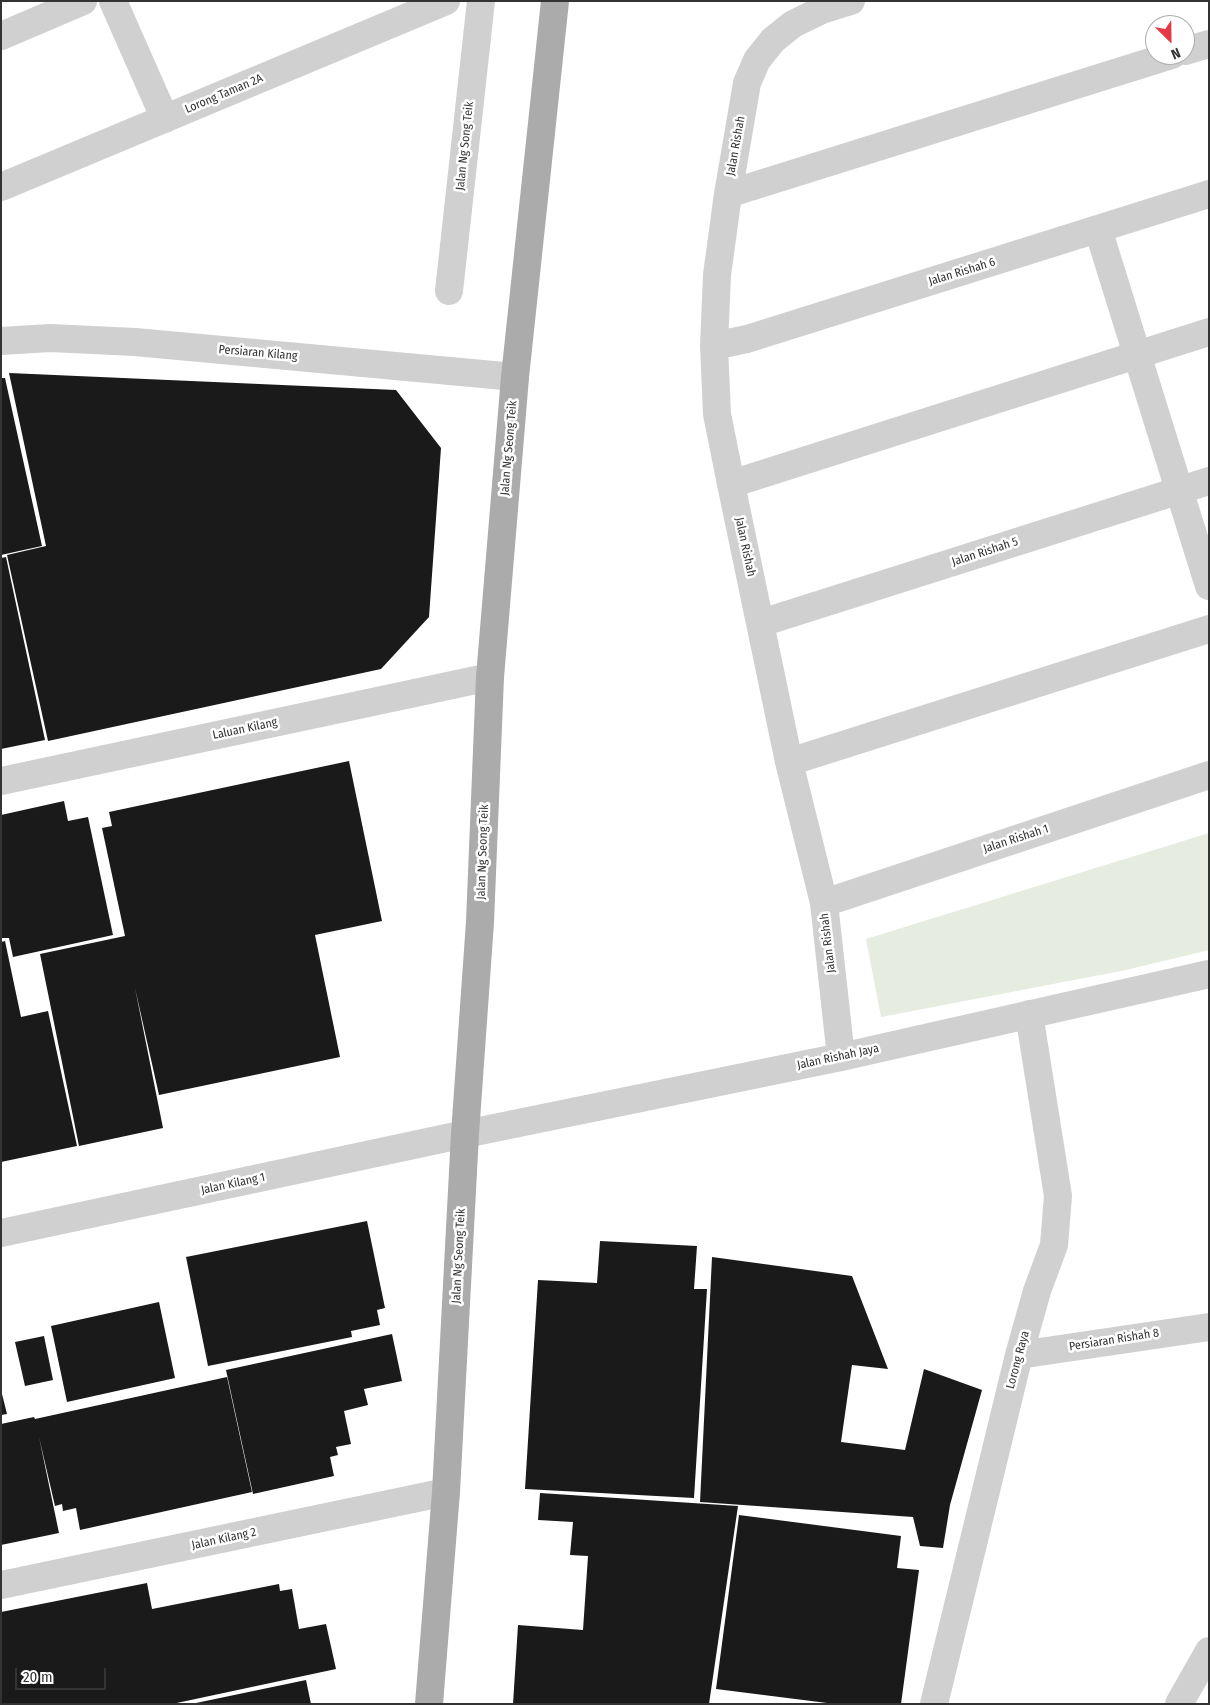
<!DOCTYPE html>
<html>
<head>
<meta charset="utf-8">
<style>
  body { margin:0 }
  #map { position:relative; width:1210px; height:1705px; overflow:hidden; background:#fff; font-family:"Fira Sans Condensed",sans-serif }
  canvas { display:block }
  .frame { position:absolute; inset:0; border:2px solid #333; pointer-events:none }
  .north { position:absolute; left:1145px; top:15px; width:50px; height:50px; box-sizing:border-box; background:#fff; border:1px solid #adadad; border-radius:50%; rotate:157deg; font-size:14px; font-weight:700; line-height:20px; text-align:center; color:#333 }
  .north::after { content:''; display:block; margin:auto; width:18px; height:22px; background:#e63946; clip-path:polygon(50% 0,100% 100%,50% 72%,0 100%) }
  .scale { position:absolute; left:15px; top:1668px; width:91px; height:22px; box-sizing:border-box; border:2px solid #333; border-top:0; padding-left:6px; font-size:15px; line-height:18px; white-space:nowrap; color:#333; -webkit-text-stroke:4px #fff; paint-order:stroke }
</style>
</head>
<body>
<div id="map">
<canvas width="1210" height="1705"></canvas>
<div class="frame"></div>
<div class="north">N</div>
<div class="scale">20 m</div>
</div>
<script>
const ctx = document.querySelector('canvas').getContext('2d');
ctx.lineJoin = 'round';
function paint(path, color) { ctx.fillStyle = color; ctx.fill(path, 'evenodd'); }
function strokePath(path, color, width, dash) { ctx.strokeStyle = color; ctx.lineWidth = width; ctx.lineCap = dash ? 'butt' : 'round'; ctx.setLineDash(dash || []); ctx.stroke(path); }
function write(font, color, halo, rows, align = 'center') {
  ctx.font = font + ' "Fira Sans Condensed",sans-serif'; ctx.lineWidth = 5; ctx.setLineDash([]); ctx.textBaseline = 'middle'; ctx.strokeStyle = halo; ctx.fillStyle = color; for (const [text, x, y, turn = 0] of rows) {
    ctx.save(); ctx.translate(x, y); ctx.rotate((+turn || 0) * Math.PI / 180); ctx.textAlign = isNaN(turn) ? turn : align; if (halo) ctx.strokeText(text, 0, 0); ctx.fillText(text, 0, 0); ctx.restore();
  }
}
paint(new Path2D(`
  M 1209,833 L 1209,950 L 1126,970 L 881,1017 L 866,939 Z`), '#e6ecdf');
paint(new Path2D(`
  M 9,373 L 396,390 L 441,448 L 429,617 L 381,669 L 48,741 L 7,555 L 46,546 Z
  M 1,378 L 5,378 L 42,546 L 1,555 Z
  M 6,557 L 45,740 L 1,749 L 1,558 Z
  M 349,761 L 382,921 L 315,935 L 340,1057 L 159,1095 L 135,988 L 163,1128 L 79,1146 L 40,954 L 125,936 L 102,828 L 112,826 L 109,812 Z
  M 64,801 L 68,821 L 88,817 L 113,935 L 13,957 L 9,938 L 1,938 L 1,815 Z
  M 5,941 L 21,1017 L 48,1011 L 77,1146 L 1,1162 L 1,942 Z
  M 367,1221 L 385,1308 L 377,1310 L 380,1325 L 351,1331 L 352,1337 L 208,1366 L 186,1257 Z
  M 600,1241 L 697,1246 L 694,1289 L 707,1289 L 694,1498 L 525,1489 L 538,1280 L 597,1283 Z
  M 712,1257 L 852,1276 L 888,1369 L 852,1365 L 841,1442 L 905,1450 L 924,1369 L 982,1390 L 950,1505 L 943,1548 L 920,1546 L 913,1517 L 700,1502 Z
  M 159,1302 L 175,1378 L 67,1402 L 51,1326 Z
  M 392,1334 L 402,1381 L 364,1389 L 368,1405 L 344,1411 L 351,1444 L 336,1447 L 338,1455 L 330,1457 L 334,1476 L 253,1494 L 226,1370 Z
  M 44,1336 L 53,1380 L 25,1386 L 15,1342 Z
  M 227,1377 L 252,1492 L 80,1530 L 76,1508 L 63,1511 L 62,1504 L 55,1506 L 39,1437 L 59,1533 L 1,1545 L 1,1424 L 34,1417 L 35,1419 Z
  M 1,1390 L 7,1414 L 1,1415 Z
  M 540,1493 L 738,1506 L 709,1704 L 513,1704 L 518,1625 L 583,1630 L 588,1556 L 570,1555 L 573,1522 L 538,1520 Z
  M 739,1515 L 901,1536 L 897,1568 L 919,1570 L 901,1704 L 835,1704 L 716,1689 Z
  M 147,1583 L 152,1609 L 279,1584 L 280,1591 L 292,1589 L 299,1629 L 326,1624 L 336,1669 L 172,1704 L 1,1704 L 1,1612 Z
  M 306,1680 L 311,1704 L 196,1704 L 196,1703 Z`), '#1a1a1a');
strokePath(new Path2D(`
  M 113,1 L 165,119
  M 1,36 L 83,1
  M 1185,51 L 1209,44
  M 1,187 L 446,1
  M 728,194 L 1172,55
  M 1098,229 L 1209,586
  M 449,291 L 481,1
  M 1,341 L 50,338 L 135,342 L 515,377
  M 714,346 L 747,339 L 1209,194
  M 731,484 L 1209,332
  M 761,623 L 1209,481
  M 789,762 L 1209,629
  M 1,781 L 490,677
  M 824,903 L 1209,775
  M 841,1057 L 824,903 L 789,762 L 731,484 L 717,414 L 714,346 L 717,275 L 728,194 L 747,83 L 757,60 L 773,40 L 793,24 L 822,10 L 851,1
  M 1,1233 L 465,1134 L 841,1057 L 1209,974
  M 1019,1355 L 1209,1327
  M 1,1585 L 446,1492
  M 934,1704 L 1019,1355 L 1037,1291 L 1054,1245 L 1058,1196 L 1029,1014
  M 1179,1704 L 1209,1651`), '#d0d0d0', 28);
strokePath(new Path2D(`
  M 429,1704 L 446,1492 L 465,1134 L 480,922 L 490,677 L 515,377 L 555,1`), '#ababab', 28);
write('12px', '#333', '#fff', [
  ["Lorong Taman 2A",224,94,-23],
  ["Jalan Ng Song Teik",465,146,-84],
  ["Jalan Rishah",736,146,-80],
  ["Jalan Rishah 6",962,272,-17],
  ["Persiaran Kilang",258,353,5],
  ["Jalan Ng Seong Teik",509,448,-85],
  ["Jalan Rishah",745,547,78],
  ["Jalan Rishah 5",985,552,-18],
  ["Laluan Kilang",245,729,-12],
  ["Jalan Rishah 1",1016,839,-18],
  ["Jalan Ng Seong Teik",483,852,-88],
  ["Jalan Rishah",828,943,-97],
  ["Jalan Rishah Jaya",838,1057,-12],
  ["Jalan Kilang 1",233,1184,-12],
  ["Jalan Ng Seong Teik",459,1256,-87],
  ["Persiaran Rishah 8",1114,1340,-9],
  ["Lorong Raya",1018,1360,-75],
  ["Jalan Kilang 2",224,1539,-12]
]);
</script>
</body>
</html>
